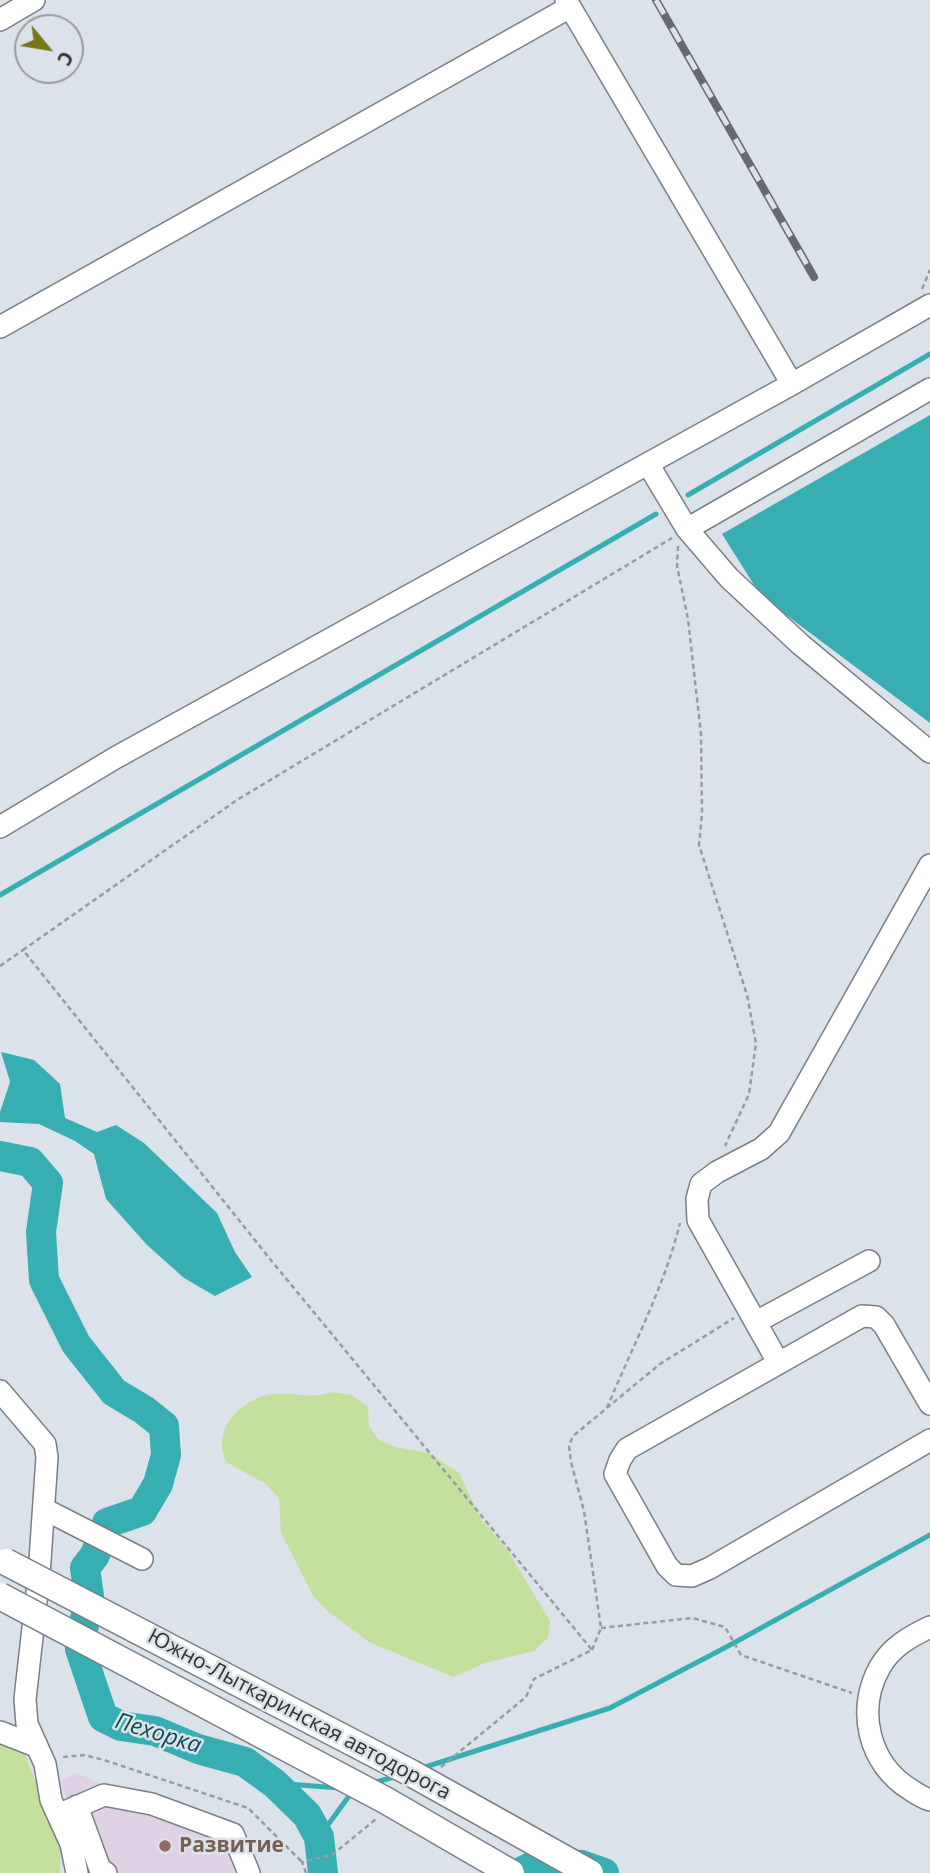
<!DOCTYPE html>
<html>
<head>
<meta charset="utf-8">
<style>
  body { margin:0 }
  #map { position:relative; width:930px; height:1873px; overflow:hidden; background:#dce2e9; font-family:"Open Sans",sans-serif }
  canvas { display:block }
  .north { position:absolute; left:14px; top:14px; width:70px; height:70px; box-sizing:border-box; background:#dce2e9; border:2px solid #989ca1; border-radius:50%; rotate:120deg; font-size:19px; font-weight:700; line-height:28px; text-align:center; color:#313336 }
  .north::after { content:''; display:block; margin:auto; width:24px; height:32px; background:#76761b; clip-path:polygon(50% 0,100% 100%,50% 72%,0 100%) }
</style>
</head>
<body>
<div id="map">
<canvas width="930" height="1873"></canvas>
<div class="north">С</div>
</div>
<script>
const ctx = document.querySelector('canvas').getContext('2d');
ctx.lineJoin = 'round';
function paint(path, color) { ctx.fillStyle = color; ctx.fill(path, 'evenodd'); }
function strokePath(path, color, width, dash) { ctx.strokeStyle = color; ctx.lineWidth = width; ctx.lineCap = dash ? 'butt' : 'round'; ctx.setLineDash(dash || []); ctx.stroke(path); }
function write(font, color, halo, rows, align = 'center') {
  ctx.font = font + ' "Open Sans",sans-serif'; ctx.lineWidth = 5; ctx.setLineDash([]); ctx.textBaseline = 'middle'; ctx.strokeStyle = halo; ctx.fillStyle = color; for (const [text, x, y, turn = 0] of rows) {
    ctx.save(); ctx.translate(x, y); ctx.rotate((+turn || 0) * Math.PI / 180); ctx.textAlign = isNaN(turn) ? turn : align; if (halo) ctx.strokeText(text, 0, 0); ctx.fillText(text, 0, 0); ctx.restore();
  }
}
paint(new Path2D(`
  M 78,1773 L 123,1796 L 232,1820 L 263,1873 L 94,1873 L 60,1780 Z`), '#e0d2e5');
paint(new Path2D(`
  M 332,1392 L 352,1395 L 368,1407 L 369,1426 L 378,1439 L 395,1447 L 429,1453 L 459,1473 L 482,1521 L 505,1546 L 550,1621 L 548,1638 L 534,1651 L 485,1663 L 453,1677 L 369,1642 L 326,1610 L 314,1597 L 281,1533 L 279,1498 L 266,1484 L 226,1462 C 224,1455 221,1447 222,1440 C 225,1415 253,1394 277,1394 C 300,1393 309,1399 332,1392 Z
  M 0,1721 L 14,1727 L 61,1844 L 60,1873 L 0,1873 Z`), '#c4e09d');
paint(new Path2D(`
  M 930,415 L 930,723 L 761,596 L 722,534 Z
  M 1,1052 L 34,1060 L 60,1084 L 65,1118 L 97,1132 L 116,1125 L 144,1143 L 217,1213 L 235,1252 L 252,1277 L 215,1296 L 184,1278 L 147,1245 L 106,1199 L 94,1154 L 75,1141 L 39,1124 L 0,1122 L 0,1112 L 10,1082 Z`), '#37aeb1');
strokePath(new Path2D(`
  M 688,495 L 930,354
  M 0,895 L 656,514
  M 419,1769 L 610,1708 L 732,1644 L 930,1535
  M 274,1783 L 339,1788
  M 373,1783 L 397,1776
  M 319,1837 L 352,1792`), '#37aeb1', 5);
strokePath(new Path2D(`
  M 0,1156 L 30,1162 L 48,1183 L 41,1232 L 44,1280 L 76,1344 L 114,1392 L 144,1410 L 164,1426 L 166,1455 L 158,1484 L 142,1511 L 107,1523 L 95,1555 L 85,1568 L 89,1596 L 80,1649 L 103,1717 L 121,1726 L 155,1731 L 198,1749 L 245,1762 L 274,1783 L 307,1815 L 319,1837 L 323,1873
  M 519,1873 L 541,1862 L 581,1865 L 604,1873`), '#37aeb1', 30);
const minor = new Path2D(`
  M 566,0 L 792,384
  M 0,20 L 34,0
  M 0,327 L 570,7
  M 648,464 L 687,529 L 729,578 L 800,644 L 930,752
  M 687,529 L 930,389
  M 0,827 L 115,758 L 792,384 L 930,305
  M 756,1322 L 869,1261
  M 778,1362 L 698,1220 L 697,1199 L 701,1184 L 717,1172 L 761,1149 L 779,1133 L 930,865
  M 0,1391 L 45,1444 L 47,1457 L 39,1575 L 25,1699 L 27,1724 L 45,1764 L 51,1800 L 71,1844 L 77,1873
  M 930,1404 L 884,1325 L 876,1317 L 862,1316 L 627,1449 L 620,1460 L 615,1474 L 667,1566 L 676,1575 L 692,1576 L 710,1568 L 930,1440
  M 44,1509 L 142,1559
  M 930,1627 C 911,1636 891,1647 880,1667 C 856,1709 868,1764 911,1790 C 917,1794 923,1798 930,1800
  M 0,1732 L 36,1746
  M 77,1806 L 100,1869 L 106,1873
  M 58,1815 L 104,1795 L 152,1804 L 233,1834 L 249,1873`);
strokePath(minor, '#7a7f86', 24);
strokePath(new Path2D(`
  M 922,289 L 930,270
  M 678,546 L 677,566 L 688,619 L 701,734 L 702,814 L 699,845 L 747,995 L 756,1043 L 749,1094 L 725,1146
  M 0,966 L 23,950
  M 607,1408 C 632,1347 664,1288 680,1223
  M 601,1628 L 692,1618 L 725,1627 L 741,1655 L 852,1693
  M 592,1650 L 601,1628 L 584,1511 L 571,1462 L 569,1446 L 573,1436 L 660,1364 L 734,1318
  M 63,1757 L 84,1755 L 104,1760 L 248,1808 L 302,1862
  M 441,1767 L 526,1697 L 534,1679 L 592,1650 L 270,1259 L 23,950 L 237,800 L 672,538
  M 306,1873 L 302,1862 L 332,1855 L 376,1819`), '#979ca1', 2.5, [5, 3.5]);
strokePath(minor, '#fff', 21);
const rail = new Path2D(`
  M 656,0 L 814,277`);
strokePath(rail, '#666a6e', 8);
strokePath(rail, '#dce2e9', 5, [16]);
const majorBridge = new Path2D(`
  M 6,1562 L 411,1773 L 590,1873
  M 0,1596 L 385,1800 L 511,1873`);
strokePath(majorBridge, '#7a7f86', 29, []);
strokePath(majorBridge, '#fff', 26);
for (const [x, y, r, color] of [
  [165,1846,7,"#8d6e63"]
]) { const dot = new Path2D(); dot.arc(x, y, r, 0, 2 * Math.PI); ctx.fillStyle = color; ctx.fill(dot); strokePath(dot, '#dce2e9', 2.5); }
write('21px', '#313336', '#dce2e9', [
  ["Южно-Лыткаринская автодорога",299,1715,28]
]);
write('bold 21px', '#785e54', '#dce2e9', [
  ["Развитие",179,1846]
], 'left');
write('italic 23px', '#0a5052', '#dce2e9', [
  ["Пехорка",158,1734,17]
]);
</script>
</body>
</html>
